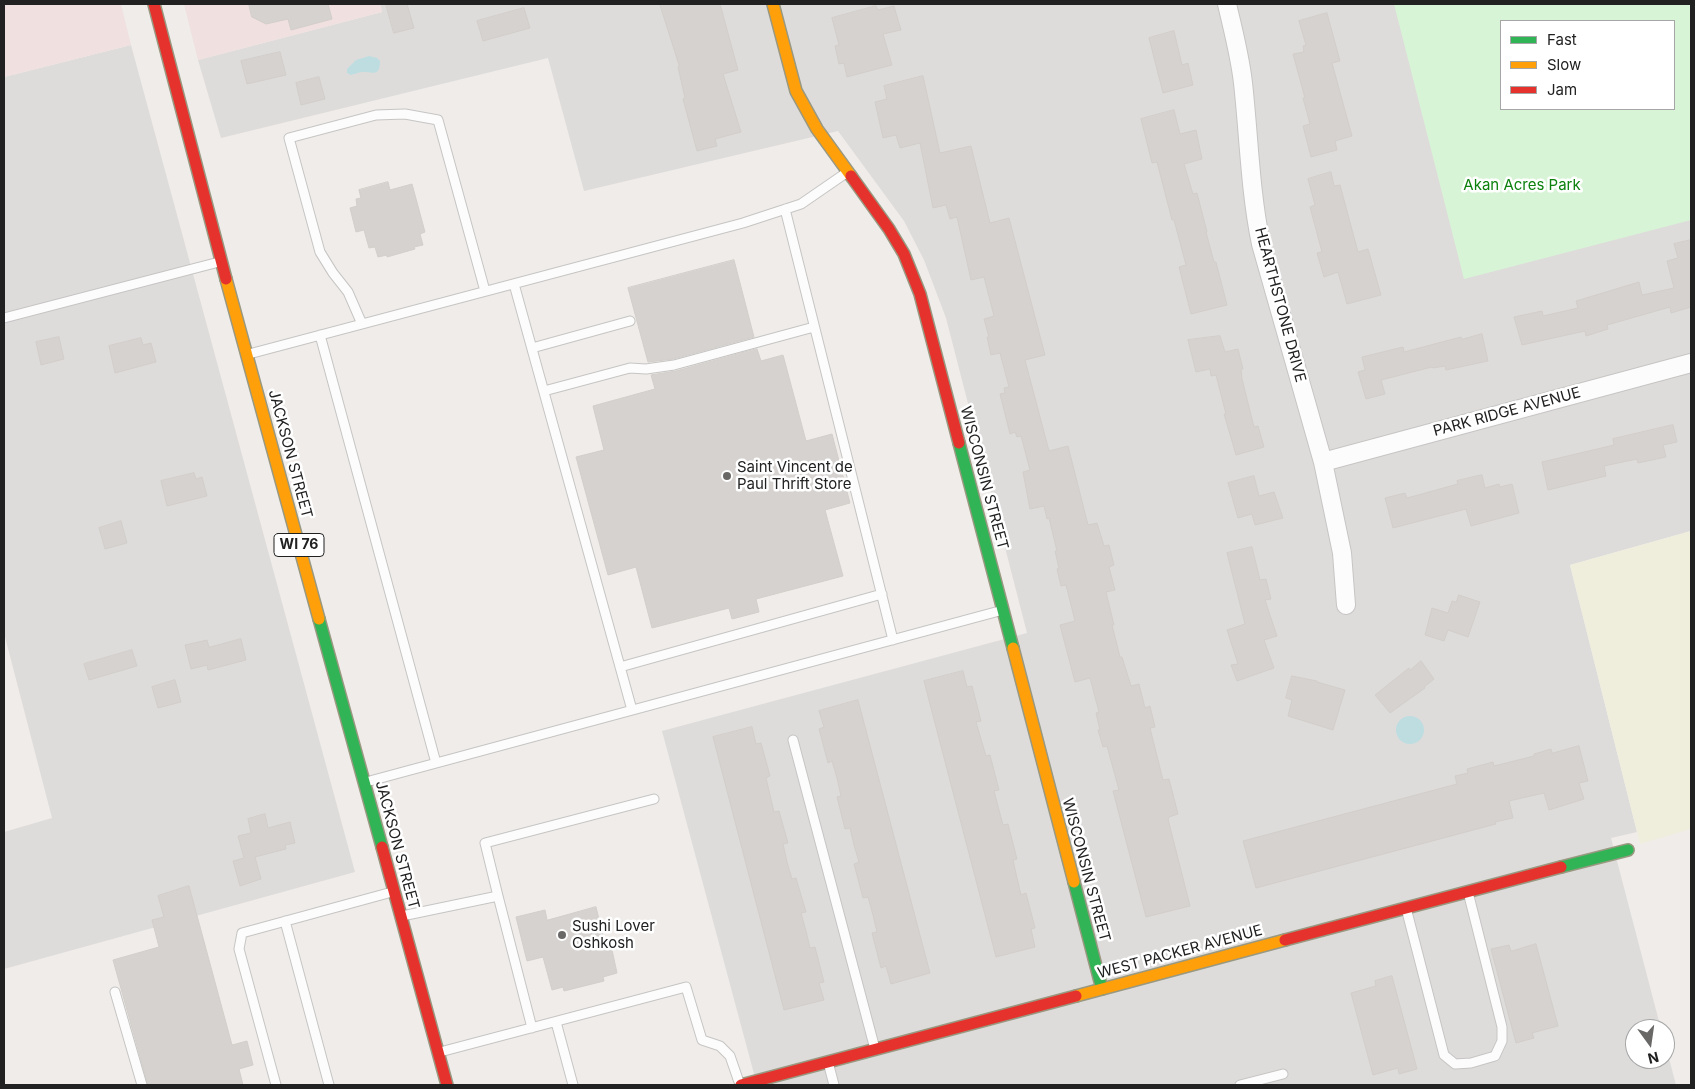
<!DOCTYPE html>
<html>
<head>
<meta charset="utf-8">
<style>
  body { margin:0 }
  #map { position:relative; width:1695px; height:1089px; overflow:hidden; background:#efece9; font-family:Inter,sans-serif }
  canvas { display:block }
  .frame { position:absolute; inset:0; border:5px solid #212121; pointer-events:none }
  .legend { position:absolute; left:1500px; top:20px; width:175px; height:90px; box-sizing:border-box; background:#fff; border:1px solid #a6a6a6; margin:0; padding:6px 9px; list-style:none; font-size:15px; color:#212121 }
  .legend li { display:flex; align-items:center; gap:10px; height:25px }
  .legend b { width:25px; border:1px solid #a6a6a6 }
  .north { position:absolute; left:1625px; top:1019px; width:50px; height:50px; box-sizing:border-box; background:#fff; border:1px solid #a6a6a6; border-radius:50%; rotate:166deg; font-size:14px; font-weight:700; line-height:20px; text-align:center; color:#212121 }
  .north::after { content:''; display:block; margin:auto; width:18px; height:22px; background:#696867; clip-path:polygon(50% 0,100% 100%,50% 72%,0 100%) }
</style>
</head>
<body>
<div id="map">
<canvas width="1695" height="1089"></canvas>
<div class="frame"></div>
<ul class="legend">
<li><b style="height:6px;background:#30b455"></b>Fast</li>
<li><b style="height:6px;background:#ff9f0a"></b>Slow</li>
<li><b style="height:6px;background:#e5322d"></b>Jam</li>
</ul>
<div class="north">N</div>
</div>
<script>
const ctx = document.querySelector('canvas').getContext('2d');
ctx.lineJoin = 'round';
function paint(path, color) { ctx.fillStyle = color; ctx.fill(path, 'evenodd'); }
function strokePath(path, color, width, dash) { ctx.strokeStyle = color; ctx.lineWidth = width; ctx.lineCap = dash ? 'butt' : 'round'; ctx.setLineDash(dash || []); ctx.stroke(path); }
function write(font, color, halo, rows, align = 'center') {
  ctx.font = font + ' Inter,sans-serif'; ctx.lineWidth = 5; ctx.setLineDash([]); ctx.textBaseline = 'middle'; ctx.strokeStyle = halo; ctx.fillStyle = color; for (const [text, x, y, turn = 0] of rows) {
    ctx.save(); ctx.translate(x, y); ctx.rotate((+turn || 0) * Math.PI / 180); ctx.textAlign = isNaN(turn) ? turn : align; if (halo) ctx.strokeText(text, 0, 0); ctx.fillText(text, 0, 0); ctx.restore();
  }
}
paint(new Path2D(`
  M 380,4 L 1691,4 L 1691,531 L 1570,565 L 1637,832 L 1611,838 L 1661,1029 L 1635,1029 L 1635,1059 L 1665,1059 L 1665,1043 L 1676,1085 L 757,1085 L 662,731 L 1027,633 L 946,318 L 924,260 L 904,221 L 838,131 L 584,191 L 548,58 L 221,138 L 198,60 L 382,12 ZM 1501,21 L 1674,21 L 1674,109 L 1501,109 Z
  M 131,45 L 355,872 L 4,969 L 4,832 L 52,818 L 4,633 L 4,77 Z`), '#dedcdb');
paint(new Path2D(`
  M 4,4 L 121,4 L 131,45 L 4,77 Z
  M 184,4 L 380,4 L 382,12 L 198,60 Z`), '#f0e0e0');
paint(new Path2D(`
  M 1691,531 L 1691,829 L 1640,844 L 1570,565 Z`), '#efeedd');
paint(new Path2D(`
  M 1394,4 L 1691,4 L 1691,220 L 1464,279 ZM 1501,21 L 1674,21 L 1674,109 L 1501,109 Z`), '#d8f4d6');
paint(new Path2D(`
  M 369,56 L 377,58 L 380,61 C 380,77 373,72 363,72 C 359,72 355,74 351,75 L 347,73 L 347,69 L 356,60 Z
  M1396 730a14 14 0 1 1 28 0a14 14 0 1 1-28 0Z`), '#bddde1');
const building = new Path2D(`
  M 249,4 L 328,4 L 332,19 L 291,30 L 288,19 L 266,24 L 252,17 Z
  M 386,4 L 407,4 L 414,28 L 394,33 Z
  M 660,4 L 720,4 L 738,70 L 723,74 L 741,132 L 715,139 L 717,146 L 697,151 L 683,99 L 685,98 L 678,67 L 679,66 Z
  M 876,6 L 878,10 L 894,6 L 901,30 L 883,34 L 892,65 L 847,77 L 844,63 L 839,64 L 835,46 L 839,45 L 832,18 Z
  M 524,8 L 530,28 L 483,41 L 477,21 Z
  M 1327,13 L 1340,61 L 1332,63 L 1352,136 L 1335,141 L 1337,150 L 1311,157 L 1303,126 L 1310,124 L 1303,98 L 1305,98 L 1293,54 L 1304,52 L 1303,46 L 1306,45 L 1299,21 Z
  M 1174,31 L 1182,65 L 1188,63 L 1193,85 L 1163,93 L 1149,38 Z
  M 280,52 L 286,75 L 247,84 L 241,61 Z
  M 923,76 L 940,153 L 971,146 L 990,223 L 1009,218 L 1045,355 L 1025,360 L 1049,451 L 1068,446 L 1088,525 L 1097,523 L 1104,546 L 1109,545 L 1114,565 L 1109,567 L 1115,590 L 1106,592 L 1114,625 L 1112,625 L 1120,657 L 1122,657 L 1131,686 L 1139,684 L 1145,708 L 1150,706 L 1155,727 L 1150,728 L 1163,780 L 1169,779 L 1178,814 L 1169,817 L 1169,818 L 1168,819 L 1190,906 L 1146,917 L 1113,791 L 1119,790 L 1107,746 L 1103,747 L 1098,730 L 1100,730 L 1096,713 L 1099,712 L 1090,678 L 1075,682 L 1060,625 L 1075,621 L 1066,585 L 1061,586 L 1057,569 L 1059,568 L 1055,551 L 1057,551 L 1049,518 L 1047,519 L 1044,506 L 1030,509 L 1023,472 L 1030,470 L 1021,436 L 1017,437 L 1015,432 L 1010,434 L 1000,394 L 1005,393 L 1004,388 L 1009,387 L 1000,353 L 991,355 L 987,337 L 989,337 L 984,319 L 994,316 L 984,277 L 971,280 L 957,217 L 950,219 L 946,205 L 933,208 L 920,143 L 900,148 L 896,135 L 883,138 L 875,102 L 887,99 L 884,86 Z
  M 319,77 L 325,99 L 301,105 L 296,83 Z
  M 1174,110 L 1180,134 L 1196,130 L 1202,159 L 1184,164 L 1193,194 L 1197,193 L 1207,232 L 1206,232 L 1214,262 L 1216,262 L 1227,305 L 1191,314 L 1179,267 L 1186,265 L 1174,220 L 1172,220 L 1157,162 L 1152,163 L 1141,119 Z
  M 1331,172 L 1334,186 L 1340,185 L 1358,252 L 1368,249 L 1381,295 L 1347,304 L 1338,272 L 1324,277 L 1317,253 L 1322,252 L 1310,207 L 1315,205 L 1308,179 Z
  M 388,182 L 390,190 L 412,184 L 425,232 L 420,234 L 423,245 L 414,247 L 415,249 L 387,257 L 387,255 L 378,257 L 375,247 L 369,248 L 364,230 L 356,232 L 350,208 L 357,206 L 356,199 L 361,198 L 359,190 Z
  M 1691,240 L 1691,307 L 1671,313 L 1670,307 L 1607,325 L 1608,329 L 1586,336 L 1585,331 L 1522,345 L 1514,317 L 1542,311 L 1543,316 L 1578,308 L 1576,301 L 1639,282 L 1642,295 L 1674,288 L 1667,261 L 1678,258 L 1674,244 Z
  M 734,260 L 754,337 L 673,359 L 648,362 L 628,288 Z
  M 1482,334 L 1488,361 L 1446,370 L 1445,366 L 1433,368 L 1432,367 L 1381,380 L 1385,394 L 1366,399 L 1358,372 L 1365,370 L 1362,357 L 1403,347 L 1404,352 L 1461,337 L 1462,339 Z
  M 1220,336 L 1225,352 L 1238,349 L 1243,369 L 1241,369 L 1242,379 L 1254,427 L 1258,426 L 1264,447 L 1236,455 L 1224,414 L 1226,414 L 1216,375 L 1211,376 L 1210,369 L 1196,372 L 1188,340 Z
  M 59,337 L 64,359 L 41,365 L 36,342 Z
  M 141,338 L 143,345 L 151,343 L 156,362 L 115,373 L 109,346 Z
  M 757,349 L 761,361 L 783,355 L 806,441 L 832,434 L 850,503 L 825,510 L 843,576 L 756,599 L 759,612 L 732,619 L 729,608 L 652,628 L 636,567 L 608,575 L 576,457 L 604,450 L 593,406 L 655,389 L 651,375 L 676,371 Z
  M 1673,425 L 1677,442 L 1663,445 L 1666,457 L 1638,463 L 1637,459 L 1604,466 L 1606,476 L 1548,490 L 1542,462 L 1614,445 L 1613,439 Z
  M 194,473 L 196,479 L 202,477 L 207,496 L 167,506 L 161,481 Z
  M 1482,475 L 1485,488 L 1499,484 L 1500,487 L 1512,484 L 1519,513 L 1471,526 L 1466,509 L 1393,528 L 1385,498 L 1405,493 L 1407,498 L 1458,484 L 1457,481 Z
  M 1254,476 L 1259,496 L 1274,492 L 1283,518 L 1255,525 L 1252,514 L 1238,518 L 1228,483 Z
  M 121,521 L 127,543 L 105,549 L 99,528 Z
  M 1252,547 L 1260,580 L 1266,579 L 1271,599 L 1265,600 L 1277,636 L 1264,640 L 1274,668 L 1237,681 L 1231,665 L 1238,664 L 1227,630 L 1245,624 L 1227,553 Z
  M 1459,595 L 1480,602 L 1468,637 L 1448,630 L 1444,641 L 1425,635 L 1432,608 L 1448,613 L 1452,601 L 1456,602 Z
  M 241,639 L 246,660 L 208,670 L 207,665 L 191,669 L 185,645 L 207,640 L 209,647 Z
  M 132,650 L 137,666 L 89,680 L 84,664 Z
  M 1421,661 L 1434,679 L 1424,687 L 1425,688 L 1390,713 L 1375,695 L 1409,668 L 1410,670 Z
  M 963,671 L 967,687 L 972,686 L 981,721 L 976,722 L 986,756 L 990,755 L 999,790 L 994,791 L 1003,825 L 1008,824 L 1017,859 L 1013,860 L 1017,878 L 1021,895 L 1026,893 L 1035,928 L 1031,929 L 1035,947 L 996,957 L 924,681 Z
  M 1292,676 L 1317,681 L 1317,682 L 1345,690 L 1333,730 L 1288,716 L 1292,700 L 1286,698 Z
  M 175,680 L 181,702 L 158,708 L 152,687 Z
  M 858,700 L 930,973 L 891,984 L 886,966 L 881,968 L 872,933 L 877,932 L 873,915 L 868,897 L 863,898 L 854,864 L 859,862 L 854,845 L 850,828 L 845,829 L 837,797 L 841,796 L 837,778 L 832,761 L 828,763 L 819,729 L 824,727 L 819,711 Z
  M 752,727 L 756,744 L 761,743 L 770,776 L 766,778 L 774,812 L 779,811 L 788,843 L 783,844 L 787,862 L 792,879 L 796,878 L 806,912 L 801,913 L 806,931 L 810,948 L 815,947 L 824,982 L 819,983 L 824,1000 L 784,1010 L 713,737 Z
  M 1579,746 L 1588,781 L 1579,783 L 1584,799 L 1549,810 L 1544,793 L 1509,801 L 1513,818 L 1495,822 L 1496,824 L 1256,888 L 1243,841 L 1457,784 L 1455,776 L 1468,773 L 1467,769 L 1493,762 L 1494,766 L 1534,756 L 1534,754 L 1551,749 L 1552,753 Z
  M 265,814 L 268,828 L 290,822 L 295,843 L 285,845 L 286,849 L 255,857 L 261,879 L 240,886 L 233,861 L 244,858 L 238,836 L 251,833 L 248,819 Z
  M 189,886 L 232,1045 L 247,1041 L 253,1065 L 239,1069 L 243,1085 L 148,1085 L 113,960 L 159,947 L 152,920 L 164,917 L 158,896 Z
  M 596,907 L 607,951 L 612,950 L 617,973 L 603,977 L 604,981 L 564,991 L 563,987 L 552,990 L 543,957 L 527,961 L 516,917 L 545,910 L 547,920 Z
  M 1536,944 L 1558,1026 L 1532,1033 L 1534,1038 L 1516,1043 L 1491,949 L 1509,945 L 1511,951 Z
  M 1392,976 L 1417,1069 L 1399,1074 L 1398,1068 L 1373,1075 L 1351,993 L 1376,986 L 1375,981 Z`);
paint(building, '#d6d2d0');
strokePath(building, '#d2ceca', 1);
const lane = new Path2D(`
  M 785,209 L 893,640
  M 514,284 L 632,710
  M 4,318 L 219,262
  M 362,324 L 348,292 L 333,273 L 320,252 L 289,138 L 376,115 L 405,114 L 438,120 L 485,291
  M 320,335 L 436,763
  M 532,348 L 630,321
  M 249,354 L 743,223 L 801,204 L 846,173
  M 544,391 L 630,368 L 646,369 L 674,365 L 814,327
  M 620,667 L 882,594
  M 793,740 L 875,1049
  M 366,782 L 1003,610
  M 498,896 L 485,843 L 654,799
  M 1406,908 L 1444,1055 L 1455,1064 L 1471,1063 L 1495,1056 L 1502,1041 L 1502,1027 L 1468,892
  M 402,916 L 498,896 L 532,1028
  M 285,921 L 329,1085
  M 115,992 L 142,1085
  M 556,1022 L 573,1085
  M 440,1052 L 686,987 L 702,1040 L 720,1046 L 730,1056 L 740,1085
  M 828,1062 L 834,1085
  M 276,1085 L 239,949 L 242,933 L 392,892
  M 1240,1085 L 1283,1074`);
const street = new Path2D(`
  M 1227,4 C 1233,30 1240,56 1243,83 C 1249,137 1250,191 1261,244 L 1323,462 L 1342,553 L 1346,605
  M 1323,462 L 1691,363`);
const fast = new Path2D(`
  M 959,443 L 1013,648
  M 319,619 L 382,847
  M 1561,867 L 1628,850
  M 1074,882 L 1102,989`);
const slow = new Path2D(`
  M 773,4 L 796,91 L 817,129 L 851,176
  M 226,279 L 319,619
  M 1013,648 L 1074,882
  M 1076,996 L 1285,940`);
const jam = new Path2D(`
  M 154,4 L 226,279
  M 851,176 L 889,229 L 904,254 L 920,294 L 959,443
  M 382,847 L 447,1085
  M 1285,940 L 1561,867
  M 741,1085 L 1076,996`);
strokePath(lane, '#c6c5c4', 11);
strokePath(street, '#c6c5c4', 20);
strokePath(fast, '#999880', 14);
strokePath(slow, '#999880', 14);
strokePath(jam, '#999880', 14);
strokePath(lane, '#fdfcfc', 9);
strokePath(street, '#fdfcfc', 18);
strokePath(fast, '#30b455', 11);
strokePath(slow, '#ff9f0a', 11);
strokePath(jam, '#e5322d', 11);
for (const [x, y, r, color] of [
  [727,476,5,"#696867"],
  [562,935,5,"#696867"]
]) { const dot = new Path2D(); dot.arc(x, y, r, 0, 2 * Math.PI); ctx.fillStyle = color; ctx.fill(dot); strokePath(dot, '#fff', 2); }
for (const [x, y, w] of [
  [299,545,50]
]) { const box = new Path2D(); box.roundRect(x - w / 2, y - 11.5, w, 23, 4); ctx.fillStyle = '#fff'; ctx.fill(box); strokePath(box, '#212121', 1); }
write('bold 14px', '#212121', null, [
  ["WI 76",299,545]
]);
write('15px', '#0c810d', '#fff', [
  ["Akan Acres Park",1522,185]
]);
write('15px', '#212121', '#fff', [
  ["HEARTHSTONE DRIVE",1280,305,75],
  ["PARK RIDGE AVENUE",1507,412,-15],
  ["JACKSON STREET",290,454,75],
  ["WISCONSIN STREET",984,478,75],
  ["JACKSON STREET",397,845,75],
  ["WISCONSIN STREET",1086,870,75],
  ["WEST PACKER AVENUE",1180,952,-15]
]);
write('15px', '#212121', '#fff', [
  ["Saint Vincent de",737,467],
  ["Paul Thrift Store",737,484],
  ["Sushi Lover",572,926],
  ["Oshkosh",572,943]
], 'left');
</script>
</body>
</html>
